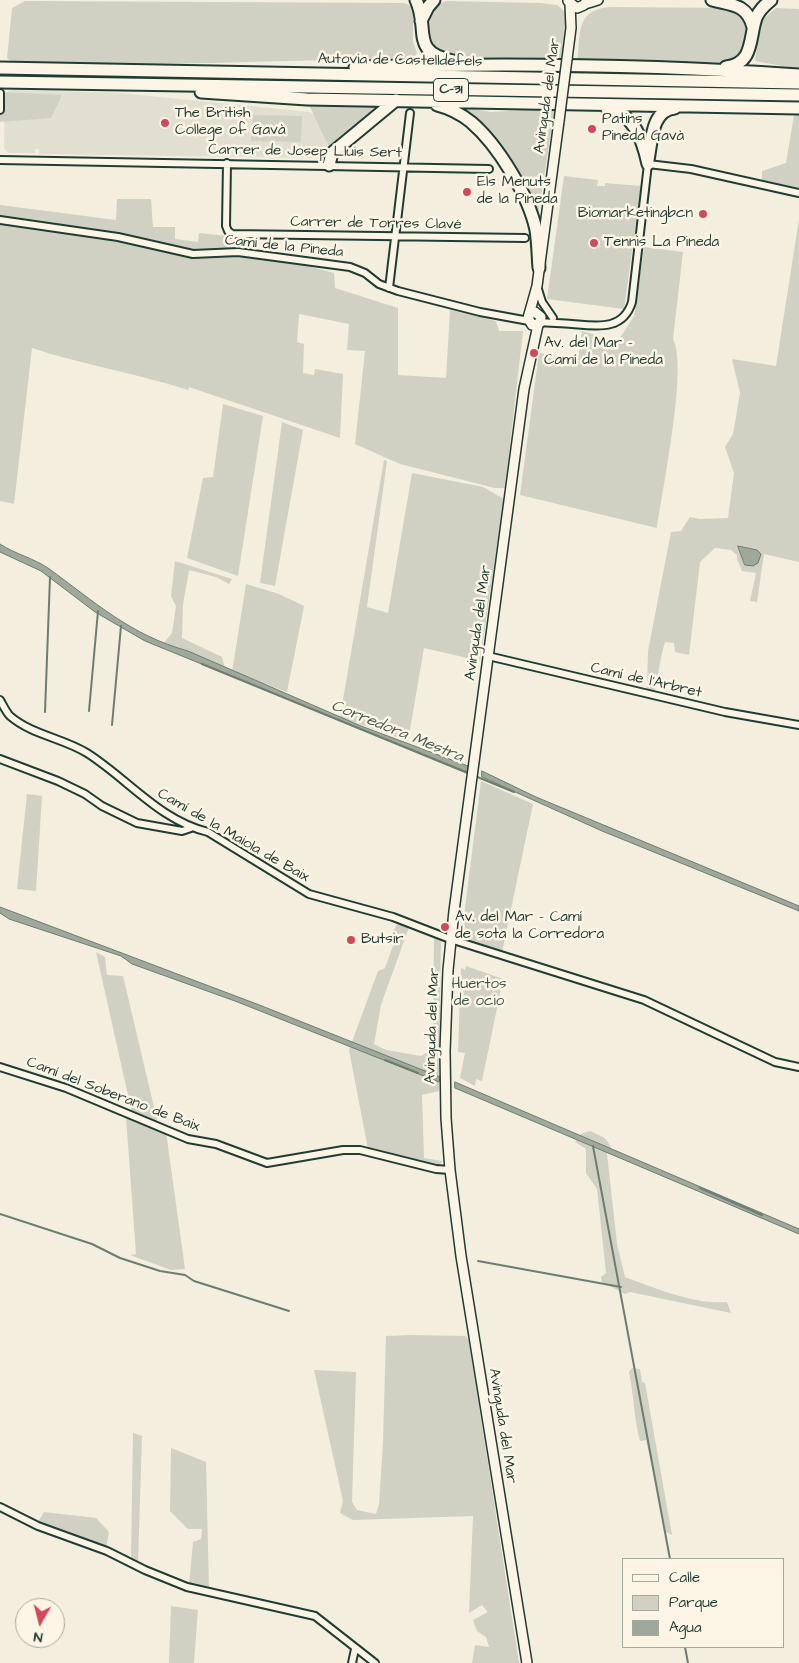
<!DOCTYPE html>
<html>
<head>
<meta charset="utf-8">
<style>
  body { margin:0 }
  #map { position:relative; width:799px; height:1663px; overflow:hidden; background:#f3eede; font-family:"Architects Daughter",sans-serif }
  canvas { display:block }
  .legend { position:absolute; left:622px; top:1558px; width:162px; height:90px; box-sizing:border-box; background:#fcf5e5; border:1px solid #a4ab9e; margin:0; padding:6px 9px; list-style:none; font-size:15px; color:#1f3d34 }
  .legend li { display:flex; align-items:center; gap:10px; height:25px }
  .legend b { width:25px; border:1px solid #a4ab9e }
  .north { position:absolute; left:15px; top:1598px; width:50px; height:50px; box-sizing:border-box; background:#fcf5e5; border:1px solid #a4ab9e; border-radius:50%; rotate:188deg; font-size:14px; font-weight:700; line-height:20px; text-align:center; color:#1f3d34 }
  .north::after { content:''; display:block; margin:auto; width:18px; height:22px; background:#d1495b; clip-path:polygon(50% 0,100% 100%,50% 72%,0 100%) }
</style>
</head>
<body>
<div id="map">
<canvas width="799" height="1663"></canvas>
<ul class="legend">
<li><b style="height:6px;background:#fcf5e5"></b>Calle</li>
<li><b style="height:14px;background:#d0d1c2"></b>Parque</li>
<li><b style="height:14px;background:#a0a89b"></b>Agua</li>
</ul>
<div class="north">N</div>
</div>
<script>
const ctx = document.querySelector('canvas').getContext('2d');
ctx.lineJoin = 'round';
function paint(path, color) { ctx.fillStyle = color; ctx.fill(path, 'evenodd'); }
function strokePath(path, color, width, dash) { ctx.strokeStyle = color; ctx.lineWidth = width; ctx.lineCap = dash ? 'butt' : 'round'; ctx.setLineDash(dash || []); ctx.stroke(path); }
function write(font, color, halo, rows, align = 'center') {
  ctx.font = font + ' "Architects Daughter",sans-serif'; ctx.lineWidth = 5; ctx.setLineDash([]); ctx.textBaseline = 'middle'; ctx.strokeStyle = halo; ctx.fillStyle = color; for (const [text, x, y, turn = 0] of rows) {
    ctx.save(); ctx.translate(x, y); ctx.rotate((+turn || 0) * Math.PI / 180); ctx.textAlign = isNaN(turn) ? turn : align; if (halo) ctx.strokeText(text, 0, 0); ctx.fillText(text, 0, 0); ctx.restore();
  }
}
paint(new Path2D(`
  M 10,90 L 120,93 L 310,112 L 343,138 L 318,158 L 39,154 L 39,149 L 35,149 L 35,153 L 8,153 L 4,148 L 5,93 Z`), '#e1dfd0');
paint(new Path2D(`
  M 25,1 L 404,3 L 413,7 L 413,42 L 417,53 L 413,59 C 281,60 149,66 17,65 L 7,58 L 12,8 Z
  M 446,1 L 540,3 L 557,5 L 566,13 L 562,62 L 453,58 L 431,47 C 426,28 424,8 446,1 Z
  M 610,7 L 732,8 C 753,21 748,34 742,55 L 729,64 L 719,65 L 577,62 C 581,33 575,10 610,7 Z
  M 776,8 L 799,9 L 799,69 L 755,61 L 760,22 Z
  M 0,92 L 62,95 L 51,118 L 0,122 Z
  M 308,104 L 379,105 L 380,109 L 332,148 C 324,142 315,114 308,104 Z
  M 457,106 L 491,112 L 555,108 L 538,215 Z
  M 253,115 L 302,116 L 301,142 L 251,141 Z
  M 794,115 L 799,115 L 799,189 L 762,180 L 762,171 L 786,163 Z
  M 564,176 L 598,180 L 597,186 L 605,186 L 605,183 L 641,186 L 624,309 L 547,299 Z
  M 117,199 L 151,199 L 153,227 L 175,227 L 175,239 L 198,242 L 199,233 L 229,236 L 229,253 L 308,266 L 334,273 L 335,288 L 398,308 L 398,375 L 446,378 L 450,310 L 496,321 L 499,331 L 523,331 L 505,488 L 495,488 L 400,464 L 355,444 L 365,351 L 347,350 L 349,324 L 299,314 L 297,342 L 304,344 L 303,373 L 314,375 L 315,369 L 343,374 L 340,438 L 189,387 L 188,390 C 136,373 83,365 32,348 L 14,504 L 0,501 L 0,205 L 116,220 Z
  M 799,219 L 799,562 L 764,554 L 757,602 L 750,601 L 756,573 L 742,571 L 737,559 L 737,555 L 731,550 L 715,548 L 700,562 L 689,655 L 675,652 L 674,643 L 665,642 C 660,658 659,673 655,690 L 647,690 L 648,651 L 671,532 L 681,531 L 690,517 L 700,519 L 728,518 L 734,473 L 725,447 L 733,434 L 740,393 L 732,359 L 776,366 Z
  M 644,247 L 683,252 L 673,339 C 688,367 662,491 657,528 L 520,495 L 539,353 L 578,359 L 582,331 L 618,341 L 634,316 Z
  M 223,404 L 263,416 L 238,576 L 187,558 L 203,478 L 213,477 Z
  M 282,422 L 303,430 L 275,586 L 260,583 Z
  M 384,460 L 387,461 L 367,607 L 388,613 L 412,473 L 483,487 L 504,499 L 480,661 L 424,648 L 408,741 L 340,717 Z
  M 175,561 L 232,579 L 229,584 L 216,577 L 189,570 L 183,605 L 182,638 L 222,657 L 225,668 L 210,665 L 164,643 L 172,633 L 176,606 L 171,596 Z
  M 246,584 L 279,594 L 304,606 L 287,692 L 232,672 Z
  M 481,781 L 533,804 L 502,952 L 461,940 Z
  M 27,794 L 42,796 L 36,891 L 17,889 Z
  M 397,924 L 409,927 L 381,1005 L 374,1044 L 386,1050 L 421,1056 L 429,1051 L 433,1035 L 434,938 L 441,939 L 439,1091 L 422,1095 L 424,1158 L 442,1161 L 439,1167 L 368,1149 L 349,1050 L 378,971 L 385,968 L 395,940 L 391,936 Z
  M 96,952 L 105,957 L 107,975 L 123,976 L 158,1124 L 132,1113 Z
  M 466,966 L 503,979 L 482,1081 L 476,1079 L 475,1086 L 460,1078 L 465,1053 L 458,1052 L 461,968 L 465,970 Z
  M 126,1117 L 166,1132 L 185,1269 L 171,1270 L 130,1255 L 136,1254 Z
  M 590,1131 L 605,1138 L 611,1147 L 607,1154 L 617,1244 L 625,1277 C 654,1288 696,1305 727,1302 L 731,1313 L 630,1292 L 625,1294 L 602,1282 L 601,1277 L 606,1273 L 597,1189 L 586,1173 L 586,1149 L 575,1142 L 581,1134 Z
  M 411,1335 L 466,1336 L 469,1341 L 519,1663 L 472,1663 L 475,1645 L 489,1647 L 486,1637 L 477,1631 L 473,1620 L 488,1612 L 482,1605 L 469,1613 L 473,1516 L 353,1520 L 340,1513 L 343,1501 L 314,1370 L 356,1372 L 352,1502 L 357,1510 L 376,1514 L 379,1504 L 383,1442 L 386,1336 Z
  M 632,1368 L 640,1369 L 642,1382 L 645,1383 L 672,1535 L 666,1532 L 646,1440 L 640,1441 C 634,1419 634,1395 629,1372 Z
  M 133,1433 L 142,1436 L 138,1562 L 131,1559 Z
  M 171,1448 L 206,1462 L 209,1589 L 189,1585 L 193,1542 L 201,1539 L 202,1529 L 188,1529 L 170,1511 Z
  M 44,1512 L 96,1518 L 109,1532 L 106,1548 L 38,1522 Z
  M 171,1606 L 198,1610 L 194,1663 L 169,1663 Z`), '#d0d1c2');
const water = new Path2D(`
  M 0,544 C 15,554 33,558 48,568 C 95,602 130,635 188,651 L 361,726 L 468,766 L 467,772 L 145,641 L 95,612 L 41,571 L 0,552 Z
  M 738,546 L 757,550 L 761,554 L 758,563 L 753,566 L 745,565 Z
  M 482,771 L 536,797 L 799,906 L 799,911 L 602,831 L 482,777 Z
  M 0,907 L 262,1006 L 440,1077 L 439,1082 L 235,1001 L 132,964 L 121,956 L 9,919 L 0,913 Z
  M 455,1082 L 799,1229 L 799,1234 L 455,1088 Z`);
paint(water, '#a0a89b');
strokePath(water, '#6c7d72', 1);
strokePath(new Path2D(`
  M 202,664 L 470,774
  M 89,711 L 98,611
  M 45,712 L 50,577
  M 112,725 L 121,626
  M 475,776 L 514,792
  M 385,1060 L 418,1073
  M 593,1146 L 670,1559
  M 700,1188 L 762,1215
  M 0,1214 L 92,1244 L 120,1258 L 160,1271 L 185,1275 L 194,1281 L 289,1311
  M 478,1261 L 621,1287
  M 685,1647 L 688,1663`), '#6c7d72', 2);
const street = new Path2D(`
  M 0,110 L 0,93
  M 0,160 L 489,169
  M 227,163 L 226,226 L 228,231 L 232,234 L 525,238
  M 0,220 L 118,237 L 193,254 L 238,252 L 350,267 L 365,273 L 379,284 L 398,291 L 480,312 L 529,321
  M 537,286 L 542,302 L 553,318
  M 389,288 L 410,113
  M 540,322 C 551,323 562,323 572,324 C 597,326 623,331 632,302 L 648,164 L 691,169 L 799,193
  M 488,656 L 725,712 L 799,725
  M 0,700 C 3,705 6,712 10,716 C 32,735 63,738 87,753 C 128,779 159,820 208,832 L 309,894 L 393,917 L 450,939 L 644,1000 L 775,1062 L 799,1067
  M 0,759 L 58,781 L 85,794 L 102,806 L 137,823 L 182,831 L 191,828
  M 0,1067 L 66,1088 L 188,1139 L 216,1144 L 267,1163 L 343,1150 L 360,1150 L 436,1169 L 450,1170
  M 0,1507 L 38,1526 L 107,1551 L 145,1570 L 187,1587 L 315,1616 L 375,1663
  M 352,1663 L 355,1649`);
const secondary = new Path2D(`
  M 568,1 L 577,8 L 584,5 L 587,0
  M 585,4 L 598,0
  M 567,59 L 571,28 L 570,4
  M 530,314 L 535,312 L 541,317 L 540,323 L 532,325 L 528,318 L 537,286 L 559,121
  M 527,1663 L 461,1256 L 450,1170 L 446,1118 L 445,1051 L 448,970 L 454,911 L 524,389 L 538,325`);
const highway = new Path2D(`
  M 416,0 C 430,29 409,52 453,61
  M 712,0 C 732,5 747,4 753,27
  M 421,21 L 428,7 L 434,0
  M 355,67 C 503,63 651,64 799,75
  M 726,67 C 754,64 749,38 756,18 C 759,10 765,5 771,0
  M 0,68 L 799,83
  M 0,82 L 799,95
  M 201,92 L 307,99 L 799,108
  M 437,105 C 449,108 461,114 471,122 C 498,145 529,196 536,230 C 538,243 538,256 539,268
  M 606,107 C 634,115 642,137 648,164
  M 648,160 C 652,141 651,110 675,108
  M 329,165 L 332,153 L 396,100`);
strokePath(street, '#1f3d34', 10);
strokePath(secondary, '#1f3d34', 12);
strokePath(highway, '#1f3d34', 15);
strokePath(street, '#fcf5e5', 6);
strokePath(secondary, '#fcf5e5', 9);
strokePath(highway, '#fcf5e5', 11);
const secondaryBridge = new Path2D(`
  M 559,121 L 567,59`);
strokePath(secondaryBridge, '#1f3d34', 12, []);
strokePath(secondaryBridge, '#fcf5e5', 9);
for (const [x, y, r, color] of [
  [165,123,5,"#d1495b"],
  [592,129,5,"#d1495b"],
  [467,192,5,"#d1495b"],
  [703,214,5,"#d1495b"],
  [594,243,5,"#d1495b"],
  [534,353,5,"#d1495b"],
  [445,927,5,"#d1495b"],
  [351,940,5,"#d1495b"]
]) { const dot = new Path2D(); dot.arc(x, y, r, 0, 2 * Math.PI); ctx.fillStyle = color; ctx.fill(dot); strokePath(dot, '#fcf5e5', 2); }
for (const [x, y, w] of [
  [451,90,35]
]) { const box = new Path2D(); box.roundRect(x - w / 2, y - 11.5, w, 23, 4); ctx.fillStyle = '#fcf5e5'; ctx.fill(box); strokePath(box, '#1f3d34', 1); }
write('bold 14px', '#1f3d34', null, [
  ["C-31",451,90]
]);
write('15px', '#1f3d34', '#fcf5e5', [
  ["Autovia de Castelldefels",400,61,1],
  ["Avinguda del Mar",548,96,-82],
  ["Carrer de Josep Lluis Sert",305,152,1],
  ["Carrer de Torres Clavé",376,224,1],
  ["Camí de la Pineda",284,247,6],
  ["Avinguda del Mar",479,623,-82],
  ["Camí de l'Arbret",646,681,13],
  ["Camí de la Maiola de Baix",233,836,30],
  ["Avinguda del Mar",433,1026,-88],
  ["Camí del Soberano de Baix",113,1095,21],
  ["Avinguda del Mar",502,1426,81]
]);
write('15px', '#1f3d34', '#fcf5e5', [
  ["The British",175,114],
  ["College of Gavà",175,131],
  ["Patins",602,120],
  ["Pineda Gavà",602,137],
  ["Els Menuts",477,183],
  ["de la Pineda",477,200],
  ["Biomarketingbcn",693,214,"right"],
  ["Tennis La Pineda",604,243],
  ["Av. del Mar -",544,344],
  ["Camí de la Pineda",544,361],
  ["Av. del Mar - Camí",455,918],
  ["de sota la Corredora",455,935],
  ["Butsir",361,940]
], 'left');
write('15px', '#425b50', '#fcf5e5', [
  ["Huertos",479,985],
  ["de ocio",479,1002]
]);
write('italic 16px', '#465d53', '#fcf5e5', [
  ["Corredora Mestra",397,732,22]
]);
</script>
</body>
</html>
